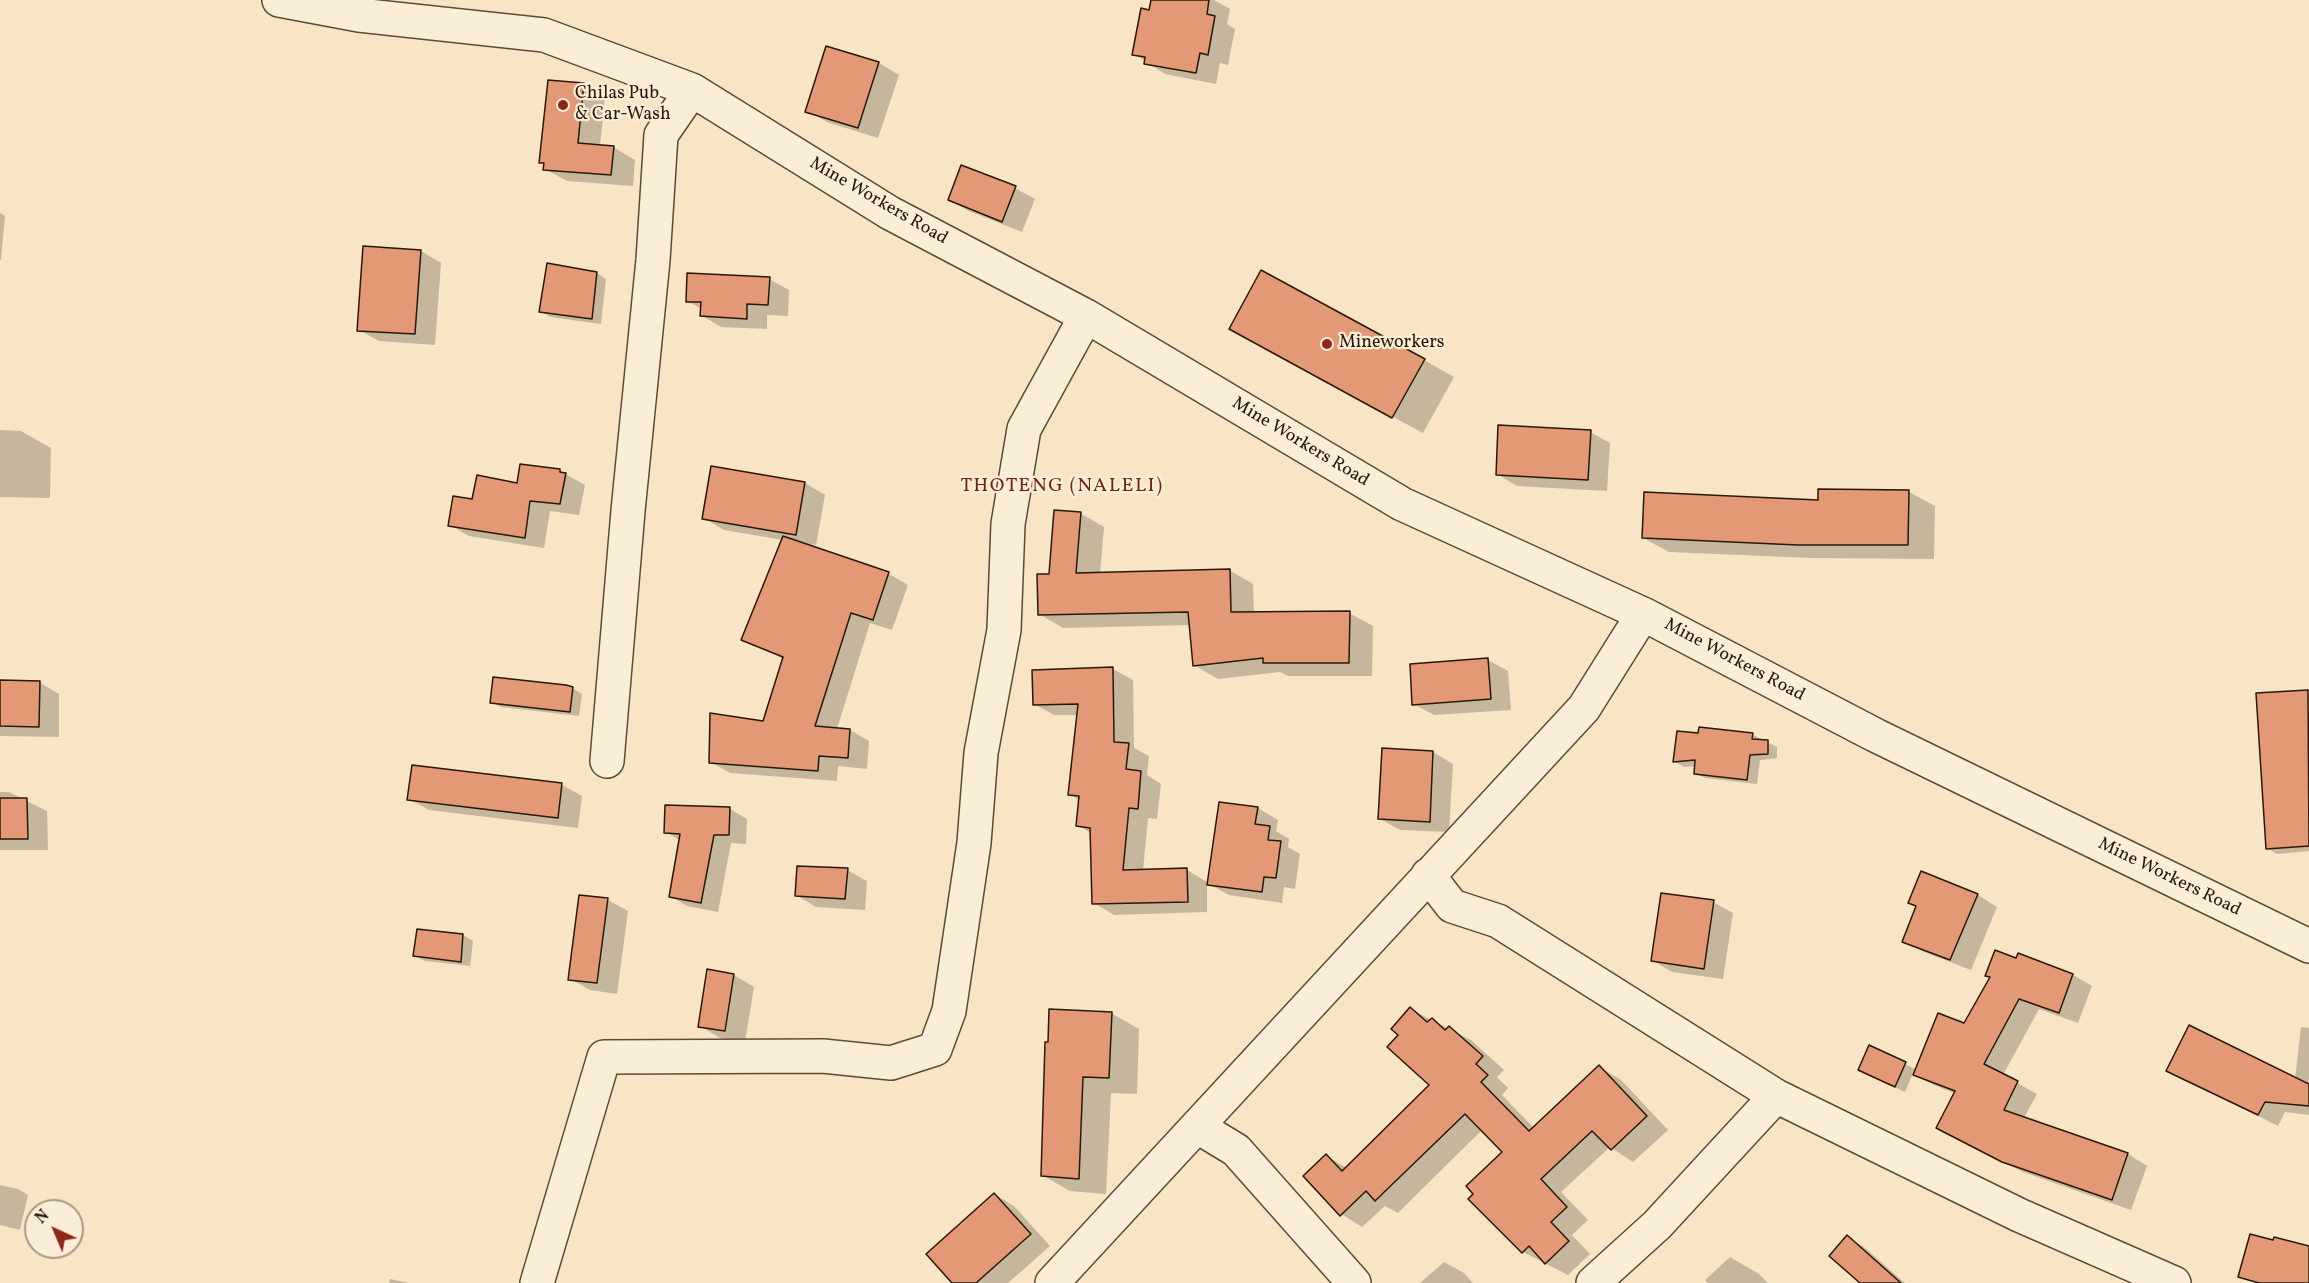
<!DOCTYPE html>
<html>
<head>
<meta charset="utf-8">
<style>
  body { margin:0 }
  #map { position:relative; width:2309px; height:1283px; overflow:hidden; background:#f7e5c5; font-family:Vollkorn,serif }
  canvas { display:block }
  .north { position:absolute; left:24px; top:1199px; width:60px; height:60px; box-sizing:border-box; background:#faeed9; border:2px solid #a79886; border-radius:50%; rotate:316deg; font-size:16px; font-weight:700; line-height:24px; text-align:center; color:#2b1709 }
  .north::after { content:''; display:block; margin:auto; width:21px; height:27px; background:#8f2418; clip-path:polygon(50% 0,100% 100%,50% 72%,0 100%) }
</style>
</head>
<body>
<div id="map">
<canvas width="2309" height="1283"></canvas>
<div class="north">N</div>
</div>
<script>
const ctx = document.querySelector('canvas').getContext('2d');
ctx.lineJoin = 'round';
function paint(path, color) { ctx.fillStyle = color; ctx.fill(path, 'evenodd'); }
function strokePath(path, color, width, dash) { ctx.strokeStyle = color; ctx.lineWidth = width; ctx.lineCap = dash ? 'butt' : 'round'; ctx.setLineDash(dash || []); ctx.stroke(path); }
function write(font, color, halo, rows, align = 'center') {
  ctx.font = font + ' Vollkorn,serif'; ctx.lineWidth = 4.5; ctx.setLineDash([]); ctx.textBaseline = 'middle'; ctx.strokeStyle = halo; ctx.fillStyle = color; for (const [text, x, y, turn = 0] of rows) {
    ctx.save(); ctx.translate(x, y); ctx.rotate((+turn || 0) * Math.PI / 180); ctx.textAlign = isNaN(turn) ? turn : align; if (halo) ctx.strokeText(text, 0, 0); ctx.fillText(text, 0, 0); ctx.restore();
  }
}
paint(new Path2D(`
  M 1153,0 L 1214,0 L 1230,9 L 1227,24 L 1235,29 L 1228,65 L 1220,63 L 1216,84 L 1165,74 L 1134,54 L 1150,12 Z
  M 827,47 L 879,63 L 899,75 L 878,138 L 827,122 L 807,111 Z
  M 583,85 L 605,97 L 600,146 L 613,147 L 635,160 L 633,186 L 567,181 L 545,169 L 545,165 L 541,162 Z
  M 1015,188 L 1035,199 L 1022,232 L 969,211 L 949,200 Z
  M 0,213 L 5,216 L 1,260 L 0,260 Z
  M 421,251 L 441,263 L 435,345 L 379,341 L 359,330 Z
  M 597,273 L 606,279 L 601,324 L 550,317 L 541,311 Z
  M 769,279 L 789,290 L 788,316 L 767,315 L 767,329 L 721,327 L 701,315 L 702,309 L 687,301 Z
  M 1260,345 L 1424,360 L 1454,377 L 1423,433 Z
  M 0,430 L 21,431 L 51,448 L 50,498 L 0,497 Z
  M 1590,432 L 1610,443 L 1607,491 L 1517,486 L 1497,474 Z
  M 712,468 L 805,483 L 825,495 L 816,545 L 807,544 L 807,545 L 889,574 L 908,585 L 892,630 L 870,623 L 837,729 L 850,730 L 869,741 L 867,769 L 838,766 L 837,781 L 730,773 L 711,762 L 764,723 L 784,659 L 743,639 L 783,540 L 724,530 L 704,518 Z
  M 560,471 L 585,485 L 579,515 L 550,511 L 544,548 L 469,536 L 450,525 L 519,485 Z
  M 1909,492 L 1935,506 L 1934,559 L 1812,558 L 1669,552 L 1643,538 L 1819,501 Z
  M 1080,513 L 1104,527 L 1100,574 L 1229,570 L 1253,584 L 1254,613 L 1349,613 L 1373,626 L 1372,676 L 1288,676 L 1280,672 L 1218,679 L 1194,665 L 1190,625 L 1063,628 L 1039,614 L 1050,575 Z
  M 1488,660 L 1508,671 L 1511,710 L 1434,715 L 1414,704 Z
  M 1113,669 L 1133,680 L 1134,748 L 1149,756 L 1147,775 L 1161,784 L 1157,819 L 1148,818 L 1143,871 L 1187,870 L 1209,883 L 1258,808 L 1278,820 L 1276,831 L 1289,839 L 1288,847 L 1300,854 L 1295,889 L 1284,887 L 1282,903 L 1229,895 L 1207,883 L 1207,912 L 1114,915 L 1094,903 L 1092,834 L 1078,825 L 1080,801 L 1070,794 L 1078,715 L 1054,715 L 1034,704 Z
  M 0,682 L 39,682 L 59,694 L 59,737 L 0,736 Z
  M 572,688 L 582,694 L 579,716 L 501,707 L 491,702 Z
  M 2308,691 L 2309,851 L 2277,854 L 2267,848 Z
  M 1700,735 L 1753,735 L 1777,747 L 1777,758 L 1760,760 L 1757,784 L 1705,778 L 1695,773 L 1696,766 L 1684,767 L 1675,762 Z
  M 1384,750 L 1433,752 L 1453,764 L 1449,832 L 1400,830 L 1380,819 Z
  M 413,766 L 562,785 L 582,796 L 578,828 L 429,810 L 409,799 Z
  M 0,792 L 9,792 L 47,811 L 48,850 L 0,850 Z
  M 730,809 L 747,819 L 746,844 L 731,843 L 718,912 L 687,906 L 670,896 L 681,841 L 666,832 Z
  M 847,870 L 867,881 L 865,910 L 816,907 L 796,895 Z
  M 1922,873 L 1978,895 L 1997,907 L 1971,970 L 1924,952 L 1904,941 L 1917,907 Z
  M 608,900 L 628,911 L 617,994 L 590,990 L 570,979 Z
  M 1713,902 L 1733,913 L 1723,979 L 1672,972 L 1652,960 Z
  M 418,931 L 463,935 L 473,941 L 470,966 L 425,961 L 415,956 Z
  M 2018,955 L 2073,975 L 2092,986 L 2078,1023 L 2039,1009 L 2003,1075 L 2037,1094 L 2024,1118 L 2128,1154 L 2147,1166 L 2131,1210 L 2023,1172 L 1957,1139 L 1956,1094 L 1934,1085 L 1913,1073 L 1905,1092 L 1869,1075 L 1870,1047 L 1917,1070 L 1965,1025 Z
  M 708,971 L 734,975 L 754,987 L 745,1042 L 720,1038 L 700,1026 Z
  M 1410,1009 L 1471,1040 L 1504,1070 L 1497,1077 L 1508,1088 L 1502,1095 L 1534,1128 L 1599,1067 L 1621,1080 L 1668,1130 L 1633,1162 L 1610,1147 L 1561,1192 L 1588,1220 L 1572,1235 L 1590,1254 L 1568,1275 L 1523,1252 L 1504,1152 L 1482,1130 L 1398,1213 L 1385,1206 L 1362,1227 L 1341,1214 L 1326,1156 L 1347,1168 L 1431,1085 L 1400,1035 Z
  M 1111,1013 L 1139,1029 L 1137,1094 L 1111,1093 L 1106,1194 L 1070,1191 L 1042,1175 L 1046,1044 Z
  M 2301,1027 L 2309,1028 L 2309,1115 L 2285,1112 L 2278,1126 L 2168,1070 L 2295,1079 Z
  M 0,1185 L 18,1189 L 28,1195 L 20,1230 L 0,1225 Z
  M 994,1194 L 1014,1206 L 1050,1246 L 1008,1283 L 954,1283 Z
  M 1847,1237 L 1864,1247 L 1905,1283 L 1862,1283 Z
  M 1730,1257 L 1759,1274 L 1768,1283 L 1708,1283 L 1705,1280 Z
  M 1444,1262 L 1464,1273 L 1473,1283 L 1420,1283 Z
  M 390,1279 L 409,1283 L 389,1283 Z`), '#0003');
const building = new Path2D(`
  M 1151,0 L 1209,0 L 1207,14 L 1215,16 L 1208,55 L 1200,53 L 1196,73 L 1144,64 L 1145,57 L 1132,55 L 1141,8 L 1149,10 Z
  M 826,46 L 879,62 L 858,128 L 805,112 Z
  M 548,80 L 584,83 L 578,143 L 614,146 L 611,175 L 543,170 L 544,163 L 539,163 Z
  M 961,165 L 1016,186 L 1002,222 L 948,200 Z
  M 363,246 L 421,250 L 415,334 L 357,331 Z
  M 547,263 L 597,272 L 592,319 L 539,312 Z
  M 1261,270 L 1425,359 L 1392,418 L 1229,329 Z
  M 687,273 L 770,277 L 768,305 L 747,304 L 747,319 L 700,316 L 701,302 L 686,302 Z
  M 1498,425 L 1591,430 L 1588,480 L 1496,475 Z
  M 520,464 L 560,469 L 560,472 L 566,473 L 560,504 L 530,501 L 525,538 L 448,526 L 453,496 L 472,499 L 477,475 L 517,483 Z
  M 711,466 L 805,482 L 796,535 L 702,519 Z
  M 1818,489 L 1909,490 L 1908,545 L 1798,545 L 1642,538 L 1644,492 L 1818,500 Z
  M 1054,510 L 1081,512 L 1076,573 L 1230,569 L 1231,612 L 1350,611 L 1349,663 L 1263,663 L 1263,658 L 1193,666 L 1188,612 L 1038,615 L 1037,574 L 1049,574 Z
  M 783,536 L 889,572 L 873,620 L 851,613 L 815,726 L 850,729 L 848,758 L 819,756 L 818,771 L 709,763 L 710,713 L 763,721 L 783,657 L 741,640 Z
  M 1488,658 L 1491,699 L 1412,705 L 1410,664 Z
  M 1113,667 L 1114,742 L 1129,743 L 1126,769 L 1141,771 L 1138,809 L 1129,808 L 1123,870 L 1187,868 L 1188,902 L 1092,904 L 1090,828 L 1076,826 L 1079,796 L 1068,795 L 1078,704 L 1033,705 L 1032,670 Z
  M 493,677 L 566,685 L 573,687 L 570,712 L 490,703 Z
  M 0,680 L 40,681 L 39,727 L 0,726 Z
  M 2308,690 L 2309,846 L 2266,849 L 2256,693 Z
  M 1699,727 L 1753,733 L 1752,739 L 1768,740 L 1768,754 L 1750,755 L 1747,780 L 1694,774 L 1695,760 L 1673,762 L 1677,731 L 1698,733 Z
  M 1382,748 L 1433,751 L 1430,822 L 1378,819 Z
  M 412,765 L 562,783 L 558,818 L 407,800 Z
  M 0,798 L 27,798 L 28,839 L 0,839 Z
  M 1219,802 L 1258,807 L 1255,824 L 1270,826 L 1268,840 L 1281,841 L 1276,878 L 1264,877 L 1262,892 L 1207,885 Z
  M 665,805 L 730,807 L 729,835 L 714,835 L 701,903 L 669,897 L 680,834 L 664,833 Z
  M 797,866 L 848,868 L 845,899 L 795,896 Z
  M 1921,871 L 1978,894 L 1950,960 L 1902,942 L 1916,906 L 1908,903 Z
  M 1661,893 L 1714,900 L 1704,969 L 1651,961 Z
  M 579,895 L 608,898 L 597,983 L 568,980 Z
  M 417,929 L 463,934 L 461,962 L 413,956 Z
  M 1995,950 L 2016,958 L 2018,953 L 2073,974 L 2059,1013 L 2019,999 L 1984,1064 L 2018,1081 L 2004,1110 L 2128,1153 L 2112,1200 L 2002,1162 L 1936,1128 L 1955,1091 L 1913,1075 L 1938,1013 L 1964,1023 L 1990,977 L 1985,976 Z
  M 707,969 L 734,974 L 725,1031 L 698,1027 Z
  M 1410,1007 L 1427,1022 L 1432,1018 L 1445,1030 L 1449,1026 L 1483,1056 L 1476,1064 L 1488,1075 L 1481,1082 L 1529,1131 L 1599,1065 L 1647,1116 L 1611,1150 L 1592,1131 L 1541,1179 L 1567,1207 L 1551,1222 L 1569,1241 L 1545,1264 L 1529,1246 L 1522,1253 L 1468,1199 L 1473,1194 L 1466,1186 L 1502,1152 L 1465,1114 L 1375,1201 L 1366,1191 L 1340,1216 L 1303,1176 L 1326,1154 L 1342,1171 L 1429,1085 L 1387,1047 L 1398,1035 L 1391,1029 Z
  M 1049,1009 L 1112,1012 L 1109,1078 L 1083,1077 L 1079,1179 L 1041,1176 L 1045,1042 L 1048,1042 Z
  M 2189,1025 L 2309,1084 L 2309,1106 L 2265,1102 L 2258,1115 L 2166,1071 Z
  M 1869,1045 L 1906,1062 L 1895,1087 L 1858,1070 Z
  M 994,1193 L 1031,1234 L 976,1283 L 952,1283 L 926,1254 Z
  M 2250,1234 L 2273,1240 L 2274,1237 L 2309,1246 L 2309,1283 L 2259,1283 L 2238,1277 Z
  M 1847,1235 L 1901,1283 L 1860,1283 L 1829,1256 Z`);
paint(building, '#e39976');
strokePath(building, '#2b1709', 1.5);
const minor = new Path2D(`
  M 279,0 L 359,15 L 544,35 L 692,90 L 890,213 L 1086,316 L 1402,504 L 1643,614 L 1875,735 L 2309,946
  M 607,761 L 628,511 L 653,260 L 661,135 L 692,90
  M 1428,875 L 1452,906 L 1498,921 L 1776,1096 L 2019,1215 L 2174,1283
  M 1198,1127 L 1236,1150 L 1354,1283
  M 537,1283 L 604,1057 L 823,1056 L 891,1063 L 935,1049 L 949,1011 L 974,843 L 981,753 L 1004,630 L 1008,524 L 1024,429 L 1086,316
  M 1052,1283 L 1584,708 L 1643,614
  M 1593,1283 L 1657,1225 L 1776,1096`);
strokePath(minor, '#5e4a38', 36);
strokePath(minor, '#faeed9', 33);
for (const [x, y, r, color] of [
  [563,105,6,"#8f2418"],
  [1327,344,6,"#8f2418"]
]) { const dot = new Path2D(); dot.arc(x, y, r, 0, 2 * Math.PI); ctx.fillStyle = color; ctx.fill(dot); strokePath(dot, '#faeed9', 2); }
write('18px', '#2b1709', '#faeed9', [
  ["Chilas Pub",575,95],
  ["& Car-Wash",575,116],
  ["Mineworkers",1339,344]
], 'left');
write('18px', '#2b1709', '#faeed9', [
  ["Mine Workers Road",878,202,30],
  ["Mine Workers Road",1300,443,31],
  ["Mine Workers Road",1734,661,28],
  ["Mine Workers Road",2169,878,26]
]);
ctx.letterSpacing = '1.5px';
write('20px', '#7a1f14', '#faeed9', [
  ["THOTENG (NALELI)",1062,487]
]);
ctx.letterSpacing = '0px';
</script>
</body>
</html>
